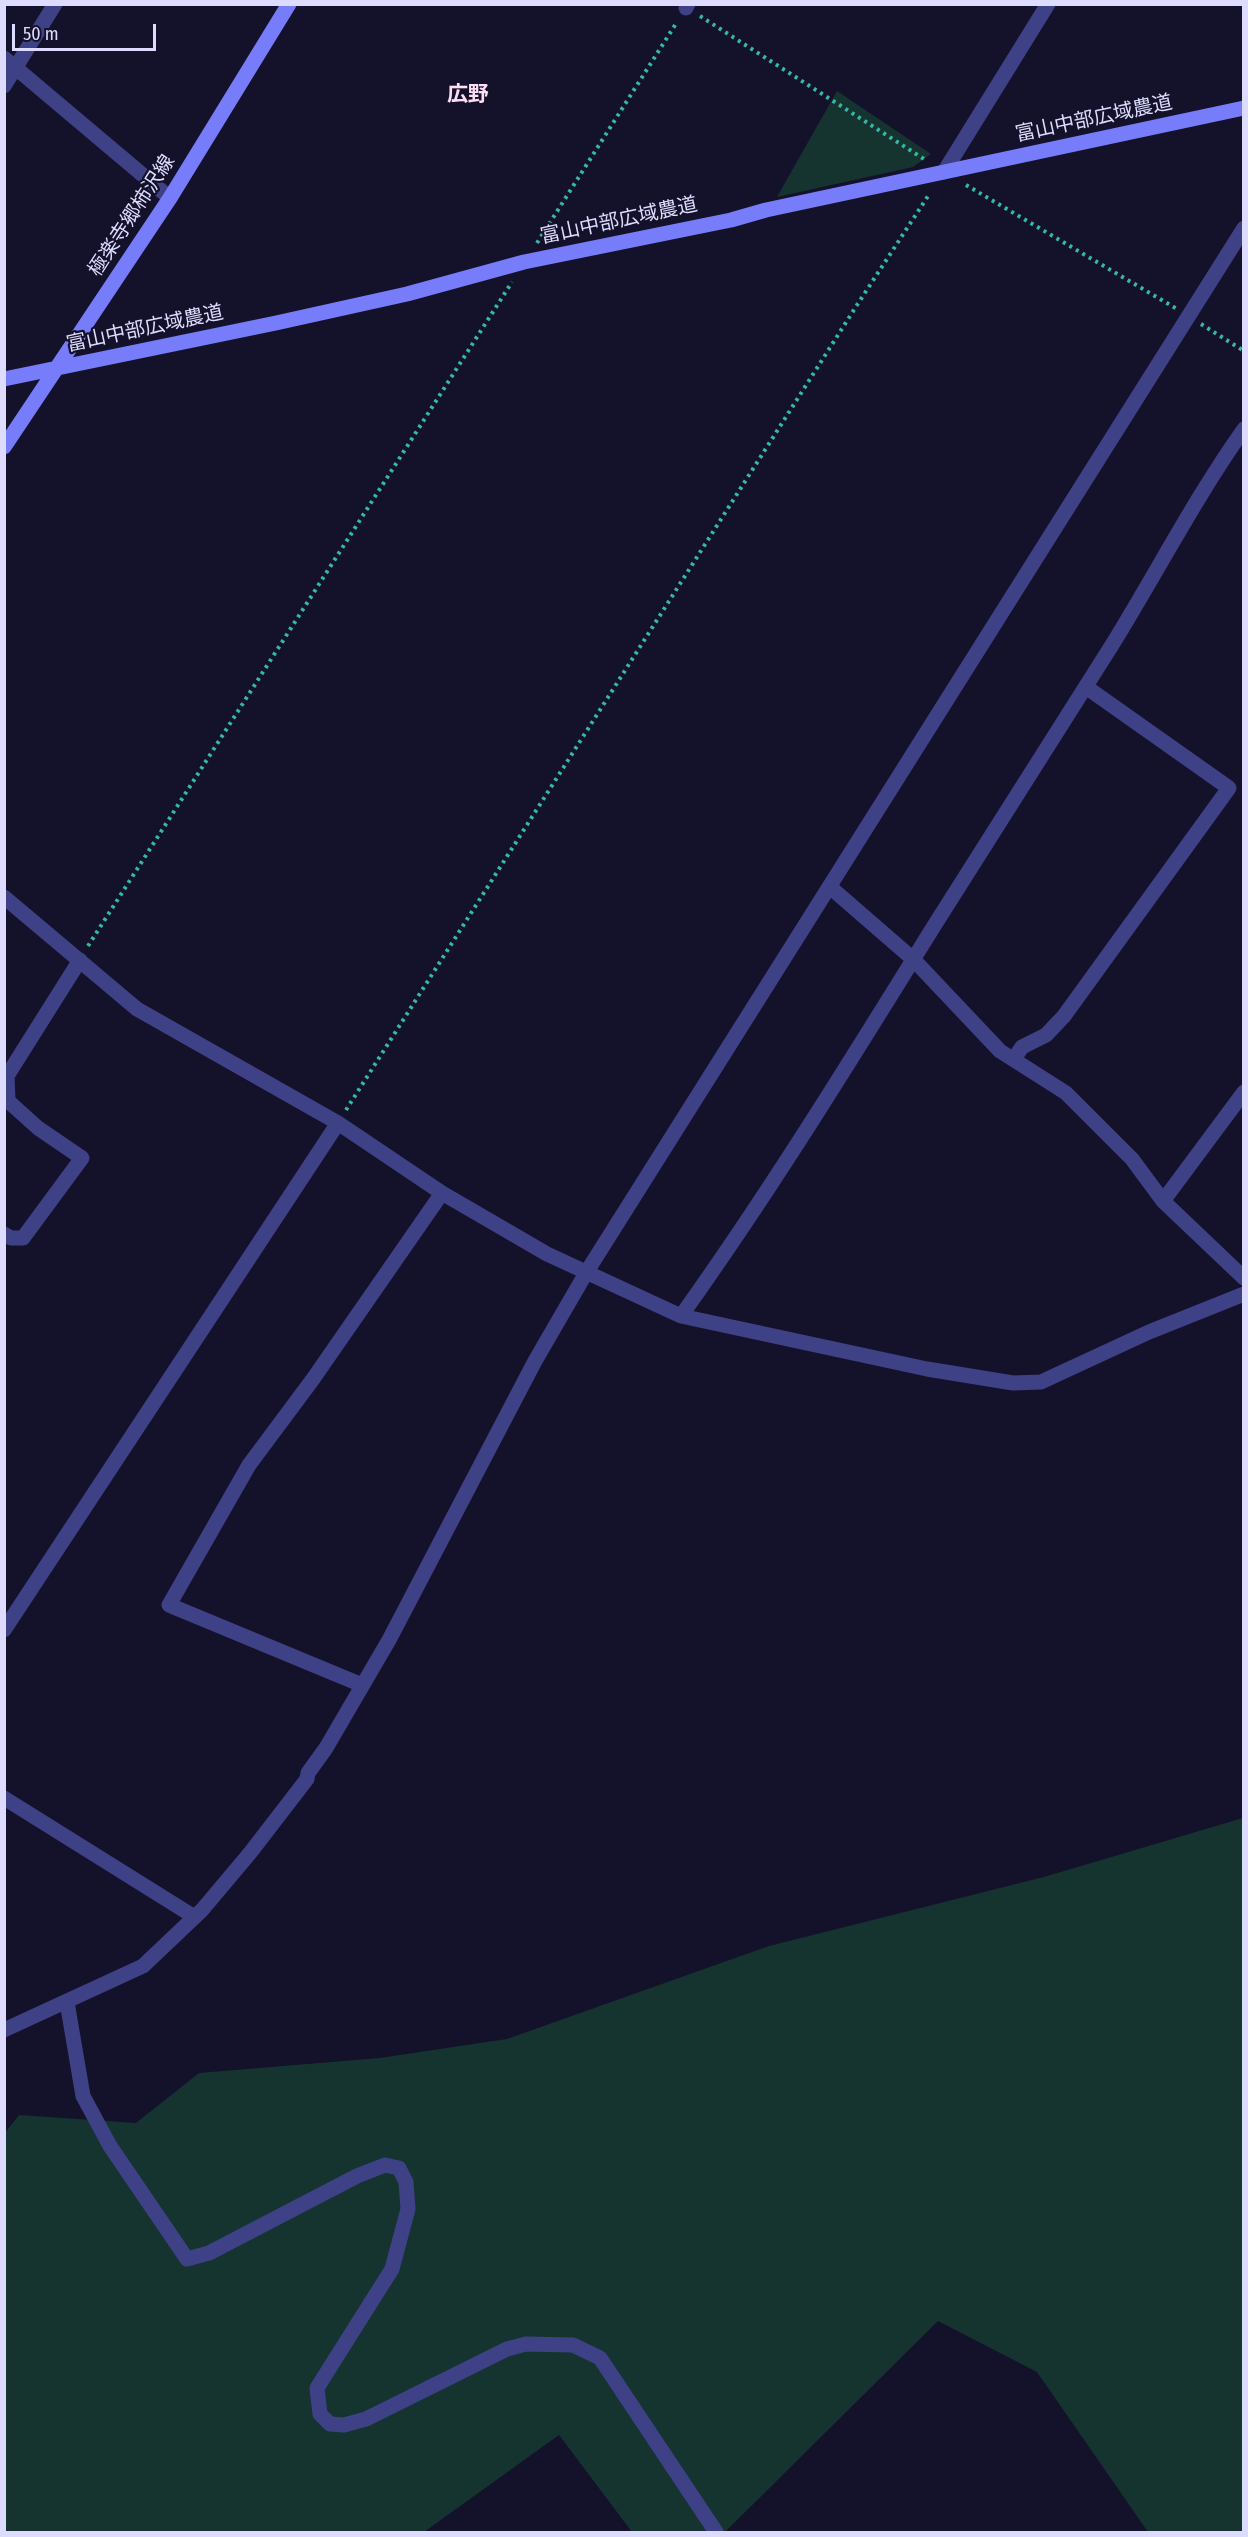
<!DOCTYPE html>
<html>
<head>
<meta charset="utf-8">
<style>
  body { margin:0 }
  #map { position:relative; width:1248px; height:2537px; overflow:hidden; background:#14122a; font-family:"Fira Sans Condensed",sans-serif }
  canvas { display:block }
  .frame { position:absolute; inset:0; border:6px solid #dddcfe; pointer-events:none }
  .scale { position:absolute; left:12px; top:24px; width:144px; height:27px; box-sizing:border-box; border:3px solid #dddcfe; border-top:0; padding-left:8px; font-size:18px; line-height:21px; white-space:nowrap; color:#dddcfe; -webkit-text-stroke:4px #14122a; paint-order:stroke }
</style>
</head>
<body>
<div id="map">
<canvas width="1248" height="2537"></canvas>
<div class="frame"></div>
<div class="scale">50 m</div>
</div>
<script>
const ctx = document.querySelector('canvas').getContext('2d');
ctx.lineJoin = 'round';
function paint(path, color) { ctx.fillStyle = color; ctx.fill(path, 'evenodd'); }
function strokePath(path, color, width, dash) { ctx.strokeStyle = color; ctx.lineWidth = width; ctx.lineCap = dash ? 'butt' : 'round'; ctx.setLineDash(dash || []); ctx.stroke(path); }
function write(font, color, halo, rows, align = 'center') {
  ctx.font = font + ' "Fira Sans Condensed","Noto Sans JP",sans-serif'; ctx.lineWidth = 4.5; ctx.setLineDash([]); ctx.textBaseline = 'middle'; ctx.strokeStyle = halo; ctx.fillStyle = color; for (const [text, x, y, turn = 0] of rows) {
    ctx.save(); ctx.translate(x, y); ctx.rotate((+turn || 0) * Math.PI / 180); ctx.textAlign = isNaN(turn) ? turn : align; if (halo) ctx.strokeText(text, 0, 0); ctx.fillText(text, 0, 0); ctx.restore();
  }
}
paint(new Path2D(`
  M 837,91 L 931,154 L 913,167 L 777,197 Z
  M 1243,1818 L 1243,2532 L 1148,2532 L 1037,2372 L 938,2321 L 725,2532 L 632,2532 L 559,2435 L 424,2532 L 5,2532 L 4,2134 L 19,2115 L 136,2123 L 199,2073 L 380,2058 L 507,2039 L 769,1946 L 1044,1877 Z`), '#153430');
strokePath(new Path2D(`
  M 700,16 L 924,159
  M 966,185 L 1177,309
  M 537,243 L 677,22
  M 1201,324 L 1244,351
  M 88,946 L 512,282
  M 346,1110 L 857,305 L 930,193`), '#35b8a6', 4, [3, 4.5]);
strokePath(new Path2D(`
  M 686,8 L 688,4
  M 4,58 L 170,198
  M 4,86 L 55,4
  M 944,172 L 1048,4
  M 830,887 L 913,959 L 1000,1051 L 1066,1093 L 1132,1159 L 1163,1201 L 1244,1278
  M 4,897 L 137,1009 L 338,1123 L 442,1193 L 547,1254 L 681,1316 L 927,1369 L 1013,1383 L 1041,1382 L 1149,1332 L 1244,1294
  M 1014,1059 L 1022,1047 L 1046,1035 L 1064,1016 L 1229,788 L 1086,687
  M 1163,1201 L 1244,1092
  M 4,1234 L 11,1238 L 23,1238 L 82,1158 L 38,1128 L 8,1101 L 7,1076 L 80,960
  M 681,1316 C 771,1190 852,1058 934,926 C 993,832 1053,739 1112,645 C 1156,574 1195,498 1244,429
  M 4,1630 L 338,1123
  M 362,1685 L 169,1605 L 249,1465 L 313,1379 L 442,1193
  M 4,1798 L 193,1916
  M 67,2002 L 83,2096 L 110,2146 L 187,2259 L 209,2253 L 357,2176 L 385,2165 L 399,2168 L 406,2182 L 408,2209 L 392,2269 L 317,2388 L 320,2414 L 330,2424 L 344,2425 L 366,2419 L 507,2349 L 526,2344 L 573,2345 L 600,2358 L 716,2532
  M 4,2030 L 143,1966 L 202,1910 L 250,1853 L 307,1779 L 308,1773 L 326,1748 L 389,1640 L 535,1361 L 586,1273 L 1244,228`), '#3f4187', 15);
strokePath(new Path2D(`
  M 4,379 L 276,323 L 407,294 L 524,262 L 731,220 L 766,210 L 1244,108
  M 4,447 L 170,198 L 289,4`), '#777dfa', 15);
write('20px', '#dddcfe', '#14122a', [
  ["富山中部広域農道",1094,119,-12],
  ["極楽寺郷柿沢線",132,216,-57],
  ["富山中部広域農道",619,221,-12],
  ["富山中部広域農道",145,329,-12]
]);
write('bold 21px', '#fedef5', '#14122a', [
  ["広野",468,95]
]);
</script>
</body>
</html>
